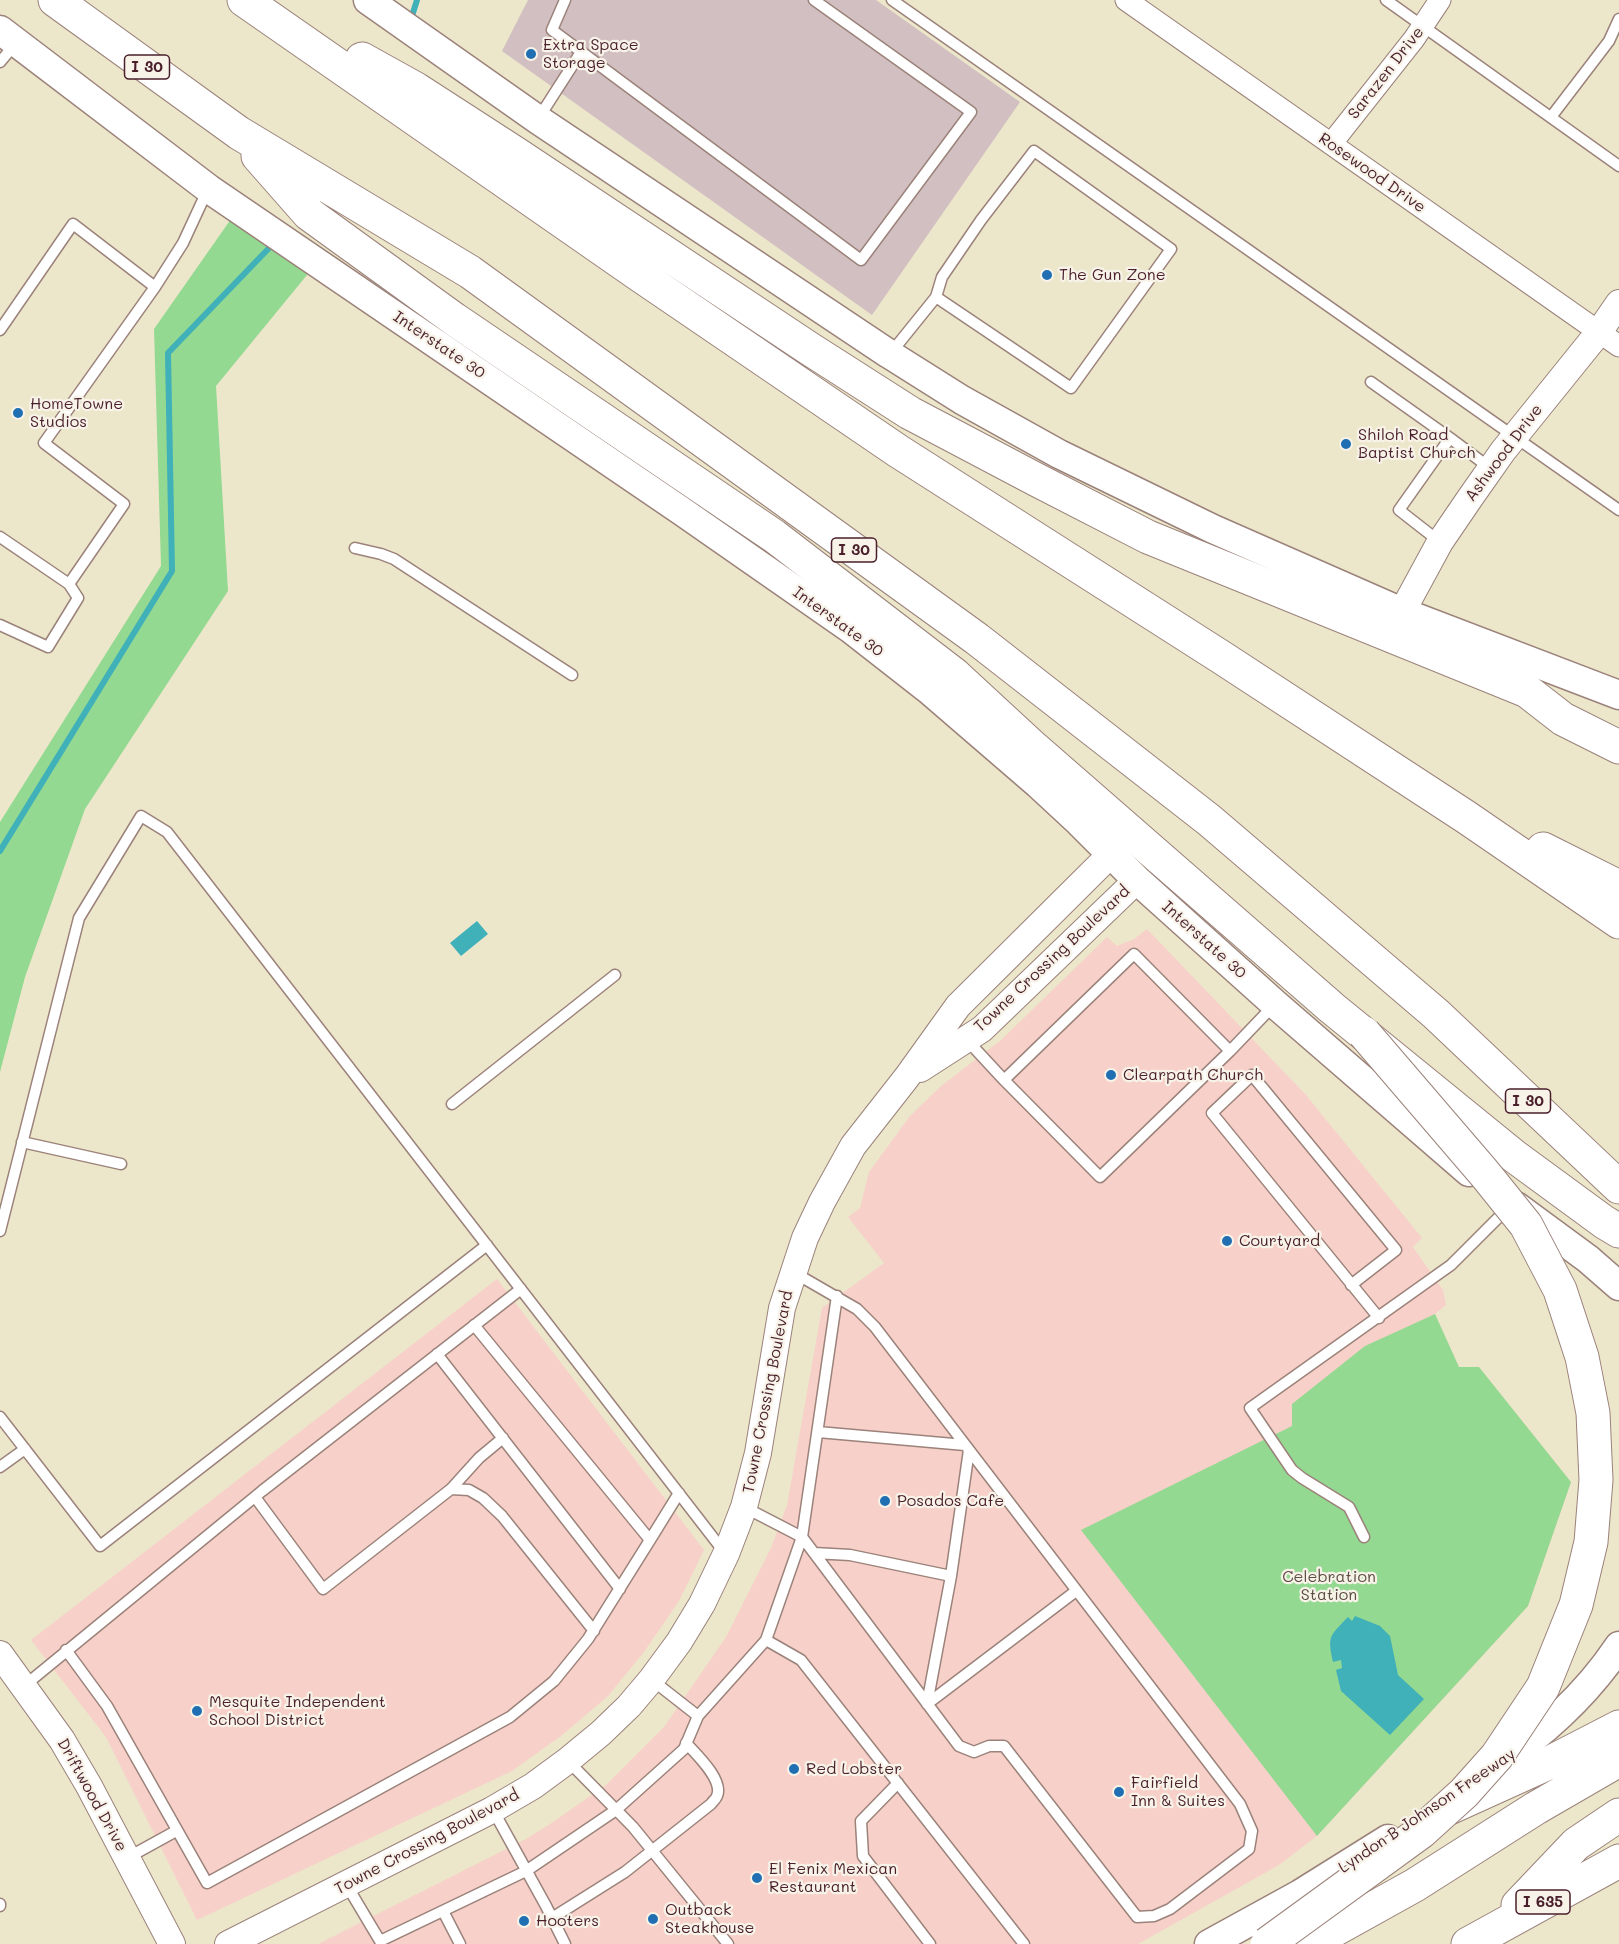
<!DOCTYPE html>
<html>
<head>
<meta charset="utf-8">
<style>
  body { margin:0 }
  canvas { display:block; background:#ece6ca }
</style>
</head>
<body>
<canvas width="1619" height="1944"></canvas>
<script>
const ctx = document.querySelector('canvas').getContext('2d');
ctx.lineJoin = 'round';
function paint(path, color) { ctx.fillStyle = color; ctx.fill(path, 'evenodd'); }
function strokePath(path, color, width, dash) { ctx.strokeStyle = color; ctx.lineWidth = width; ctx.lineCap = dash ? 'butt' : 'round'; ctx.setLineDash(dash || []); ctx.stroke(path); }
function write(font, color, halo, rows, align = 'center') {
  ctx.font = font + ' Mali,sans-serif'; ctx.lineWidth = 4.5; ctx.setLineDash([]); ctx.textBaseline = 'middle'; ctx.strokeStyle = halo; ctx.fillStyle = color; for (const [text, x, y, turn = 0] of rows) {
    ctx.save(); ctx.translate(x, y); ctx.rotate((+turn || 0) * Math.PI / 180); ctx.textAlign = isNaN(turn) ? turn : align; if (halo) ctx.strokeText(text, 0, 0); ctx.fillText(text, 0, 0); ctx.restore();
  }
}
paint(new Path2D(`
  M 1147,929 L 1306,1095 L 1422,1238 L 1413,1247 L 1443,1290 L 1446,1305 L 1435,1314 L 1459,1367 L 1479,1367 L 1571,1482 L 1528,1606 L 1317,1836 L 1279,1865 L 1138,1944 L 318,1944 L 526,1839 L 550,1824 L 606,1785 L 664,1727 L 726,1637 L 771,1548 L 787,1505 L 822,1308 L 884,1263 L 848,1217 L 860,1208 L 869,1172 L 910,1116 L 941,1086 L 1001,1040 L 1107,937 L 1117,946 L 1134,939 Z
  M 497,1279 L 704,1550 L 679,1601 L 644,1652 L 608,1696 L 561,1736 L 512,1771 L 197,1920 L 106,1737 L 31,1640 Z`), '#f7d1c9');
paint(new Path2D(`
  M 528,0 L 876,0 L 1020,102 L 872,315 L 502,51 Z`), '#d2bfc1');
paint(new Path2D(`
  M 238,209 L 316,264 L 216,386 L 228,591 L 85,809 L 25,977 L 0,1072 L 0,822 L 161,566 L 154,329 Z
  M 1435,1314 L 1459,1367 L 1479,1367 L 1571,1482 L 1528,1606 L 1317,1836 L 1081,1530 L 1292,1426 L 1292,1404 L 1365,1346 Z`), '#94d991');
paint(new Path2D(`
  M 477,921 L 488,934 L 461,956 L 450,943 Z
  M 1355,1616 L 1380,1626 L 1390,1636 L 1398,1675 L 1424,1699 L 1390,1735 L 1341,1691 L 1336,1670 L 1342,1668 L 1341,1660 L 1333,1662 C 1327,1635 1330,1636 1348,1617 L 1352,1621 Z`), '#40b0b9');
strokePath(new Path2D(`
  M 411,19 L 417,0
  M 0,851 L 172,571 L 168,353 L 271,246`), '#40b0b9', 6);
const service = new Path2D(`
  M 565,0 L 552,30 L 861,260 L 971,112 L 814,0
  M 892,0 L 1619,510
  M 1386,0 L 1619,166
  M 0,62 L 15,44
  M 1551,117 L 1609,41 L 1619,19
  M 538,119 L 581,52
  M 0,330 L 73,224 L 155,287
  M 890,354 L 936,297 L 1071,388 L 1171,249 L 1034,151 L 981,220 L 942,277 L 936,297
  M 1371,382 L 1450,438
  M 0,537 L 69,584 L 124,504 L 44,443 L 155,287 L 183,243 L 208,189
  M 1440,542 L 1399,510 L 1450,438 L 1490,468
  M 355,548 L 381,554 L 394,559 L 572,675
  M 0,625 L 48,647 L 78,598 L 69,584
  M 966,1039 L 1004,1080
  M 1230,1051 L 1134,954 L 1004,1080 L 1100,1177 L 1230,1051 L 1275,1004
  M 452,1104 L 615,975
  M 22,1142 L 121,1164
  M 0,1231 L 79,918 L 141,816 L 167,832 L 725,1553
  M 793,1272 L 857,1309 L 875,1327 L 1240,1804 L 1252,1831 L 1249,1849 L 1170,1909 L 1154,1916 L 1137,1917 L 1004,1746 L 989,1746 L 974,1752 L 959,1746 L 802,1537 L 837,1296
  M 1351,1285 L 1396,1250 L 1252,1075 L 1212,1113 L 1379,1318
  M 437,1354 L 620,1589
  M 0,1417 L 100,1546 L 487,1245
  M 818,1432 L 965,1445
  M 0,1467 L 25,1449
  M 451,1489 L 479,1458 L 503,1438
  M 255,1497 L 323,1589 L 451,1489 L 469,1490 L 483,1498 L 502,1516 L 594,1631
  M 1364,1537 L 1349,1507 L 1302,1478 L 1292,1470 L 1250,1408 L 1451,1265 L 1508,1208
  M 650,1540 L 679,1493
  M 814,1553 L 850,1555 L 951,1576 L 927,1704
  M 951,1576 L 969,1450
  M 766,1640 L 801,1660 L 1024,1944
  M 66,1650 L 107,1706 L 207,1883 L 510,1717 L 554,1681 L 588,1639 L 650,1540 L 474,1325
  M 652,1680 L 698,1716 L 766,1640 L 802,1537 L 744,1507
  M 24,1686 L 262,1491 L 521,1289
  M 927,1704 L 1076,1591
  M 568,1761 L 633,1827 L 728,1944
  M 898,1783 L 861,1821 L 863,1856 L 930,1944
  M 493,1810 L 546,1906 L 565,1944
  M 127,1858 L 176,1831
  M 346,1884 L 380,1941 L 526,1871 L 616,1810 L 684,1749 L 698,1716
  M 0,1904 L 0,1906
  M 443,1911 L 460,1944
  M 552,1918 L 625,1872 L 711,1804 C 713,1801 716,1799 717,1796 C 724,1780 696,1754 686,1743`);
const minor = new Path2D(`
  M 1126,0 L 1619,346
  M 1331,144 L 1414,39 L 1440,0`);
const tertiary = new Path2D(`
  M 1402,612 L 1440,542 L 1470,498 L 1503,451 L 1599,332 L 1619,303
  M 920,1069 L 982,1029 L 1137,880
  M 0,1654 L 62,1740 L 89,1786 L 172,1944
  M 228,1944 L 492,1810 L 533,1786 L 567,1761 L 601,1733 L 629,1706 L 651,1680 L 679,1642 L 702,1604 L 726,1554 L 744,1507 L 758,1453 L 782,1308 L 805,1238 L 822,1202 L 853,1146 L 907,1077 L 958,1006 L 1111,854`);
const secondary = new Path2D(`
  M 368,0 L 537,119 L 889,354 L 962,400 L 1059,454 L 1213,529 L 1402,612 L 1619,695
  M 0,30 L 209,189 L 683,512 L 851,629 L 929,690 L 1038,784 L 1079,822 L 1137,880 L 1275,1004 L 1469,1172
  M 1516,1206 L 1588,1259 L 1619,1286
  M 1491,1770 C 1541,1735 1585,1697 1619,1646
  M 1209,1944 L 1300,1894 L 1388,1839`);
const motorway = new Path2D(`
  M 55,0 L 239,133 L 470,272 L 977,639 L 1209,820 L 1436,1014 L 1619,1187
  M 244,0 L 638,274 L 898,451 L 1221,657 L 1466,817 L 1619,922
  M 362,59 L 416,89 L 515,153 L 810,349 L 910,413 L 1037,480 L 1148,537 L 1527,691 L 1563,719 L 1619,747
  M 258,156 L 309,214 L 454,319 L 774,536 L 955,675 L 1034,748 L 1332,1008 L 1514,1156 L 1604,1222 L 1619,1231
  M 1543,849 L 1619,887
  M 1447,1809 L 1555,1760 L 1619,1727
  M 1518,1905 L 1576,1844 L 1619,1815
  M 1309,1944 L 1415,1885 L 1536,1808 L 1619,1760
  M 1468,1944 L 1619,1861`);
strokePath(service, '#9b827a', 13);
strokePath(minor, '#9b827a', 23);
strokePath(tertiary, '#9b827a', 28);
strokePath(secondary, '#9b827a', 31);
strokePath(motorway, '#9b827a', 35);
strokePath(service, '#fff', 10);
strokePath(minor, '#fff', 21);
strokePath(tertiary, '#fff', 26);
strokePath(secondary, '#fff', 28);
strokePath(motorway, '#fff', 33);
const motorwayBridge = new Path2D(`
  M 1267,1944 L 1421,1832 L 1464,1793 L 1497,1756 L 1543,1687 L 1576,1605 L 1591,1542 L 1596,1480 L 1593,1413 L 1582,1357 L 1560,1290 L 1526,1225 L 1485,1174 L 1364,1033`);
strokePath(motorwayBridge, '#9b827a', 35, []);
strokePath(motorwayBridge, '#fff', 33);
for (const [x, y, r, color] of [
  [531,54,6,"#1f6fb2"],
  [1047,275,6,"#1f6fb2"],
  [18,413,6,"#1f6fb2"],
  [1346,444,6,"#1f6fb2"],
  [1111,1075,6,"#1f6fb2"],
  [1227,1241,6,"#1f6fb2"],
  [885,1501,6,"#1f6fb2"],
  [197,1711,6,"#1f6fb2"],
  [794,1769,6,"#1f6fb2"],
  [1119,1792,6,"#1f6fb2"],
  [757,1878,6,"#1f6fb2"],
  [653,1919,6,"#1f6fb2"],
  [524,1921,6,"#1f6fb2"]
]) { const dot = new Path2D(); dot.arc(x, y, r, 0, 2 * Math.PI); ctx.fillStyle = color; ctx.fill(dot); strokePath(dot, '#f7f3e8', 2); }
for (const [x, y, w] of [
  [147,67,45],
  [854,550,45],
  [1528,1101,45],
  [1543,1902,54]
]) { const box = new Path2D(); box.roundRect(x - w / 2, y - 12, w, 24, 4.5); ctx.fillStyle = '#f7f3e8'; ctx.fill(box); strokePath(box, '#4a1f2b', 1.5); }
write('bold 15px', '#4a1f2b', null, [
  ["I 30",147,67],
  ["I 30",854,550],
  ["I 30",1528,1101],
  ["I 635",1543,1902]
]);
write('16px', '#4a1f2b', '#f7f3e8', [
  ["Extra Space",543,45],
  ["Storage",543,63],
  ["The Gun Zone",1059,275],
  ["HomeTowne",30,404],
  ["Studios",30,422],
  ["Shiloh Road",1358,435],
  ["Baptist Church",1358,453],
  ["Clearpath Church",1123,1075],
  ["Courtyard",1239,1241],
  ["Posados Cafe",897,1501],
  ["Mesquite Independent",209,1702],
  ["School District",209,1720],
  ["Red Lobster",806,1769],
  ["Fairfield",1131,1783],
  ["Inn & Suites",1131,1801],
  ["El Fenix Mexican",769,1869],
  ["Restaurant",769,1887],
  ["Outback",665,1910],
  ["Steakhouse",665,1928],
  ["Hooters",536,1921]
], 'left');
write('16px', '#4a1f2b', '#f7f3e8', [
  ["Sarazen Drive",1386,73,-52],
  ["Rosewood Drive",1372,173,35],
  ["Interstate 30",439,345,34],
  ["Ashwood Drive",1504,453,-53],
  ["Interstate 30",838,622,36],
  ["Interstate 30",1204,940,42],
  ["Towne Crossing Boulevard",1052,959,-43],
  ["Towne Crossing Boulevard",768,1392,-79],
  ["Driftwood Drive",92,1795,61],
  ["Lyndon B Johnson Freeway",1427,1811,-34],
  ["Towne Crossing Boulevard",427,1842,-28]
]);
write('16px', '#5c4e44', '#f7f3e8', [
  ["Celebration",1329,1577],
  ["Station",1329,1595]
]);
</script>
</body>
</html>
